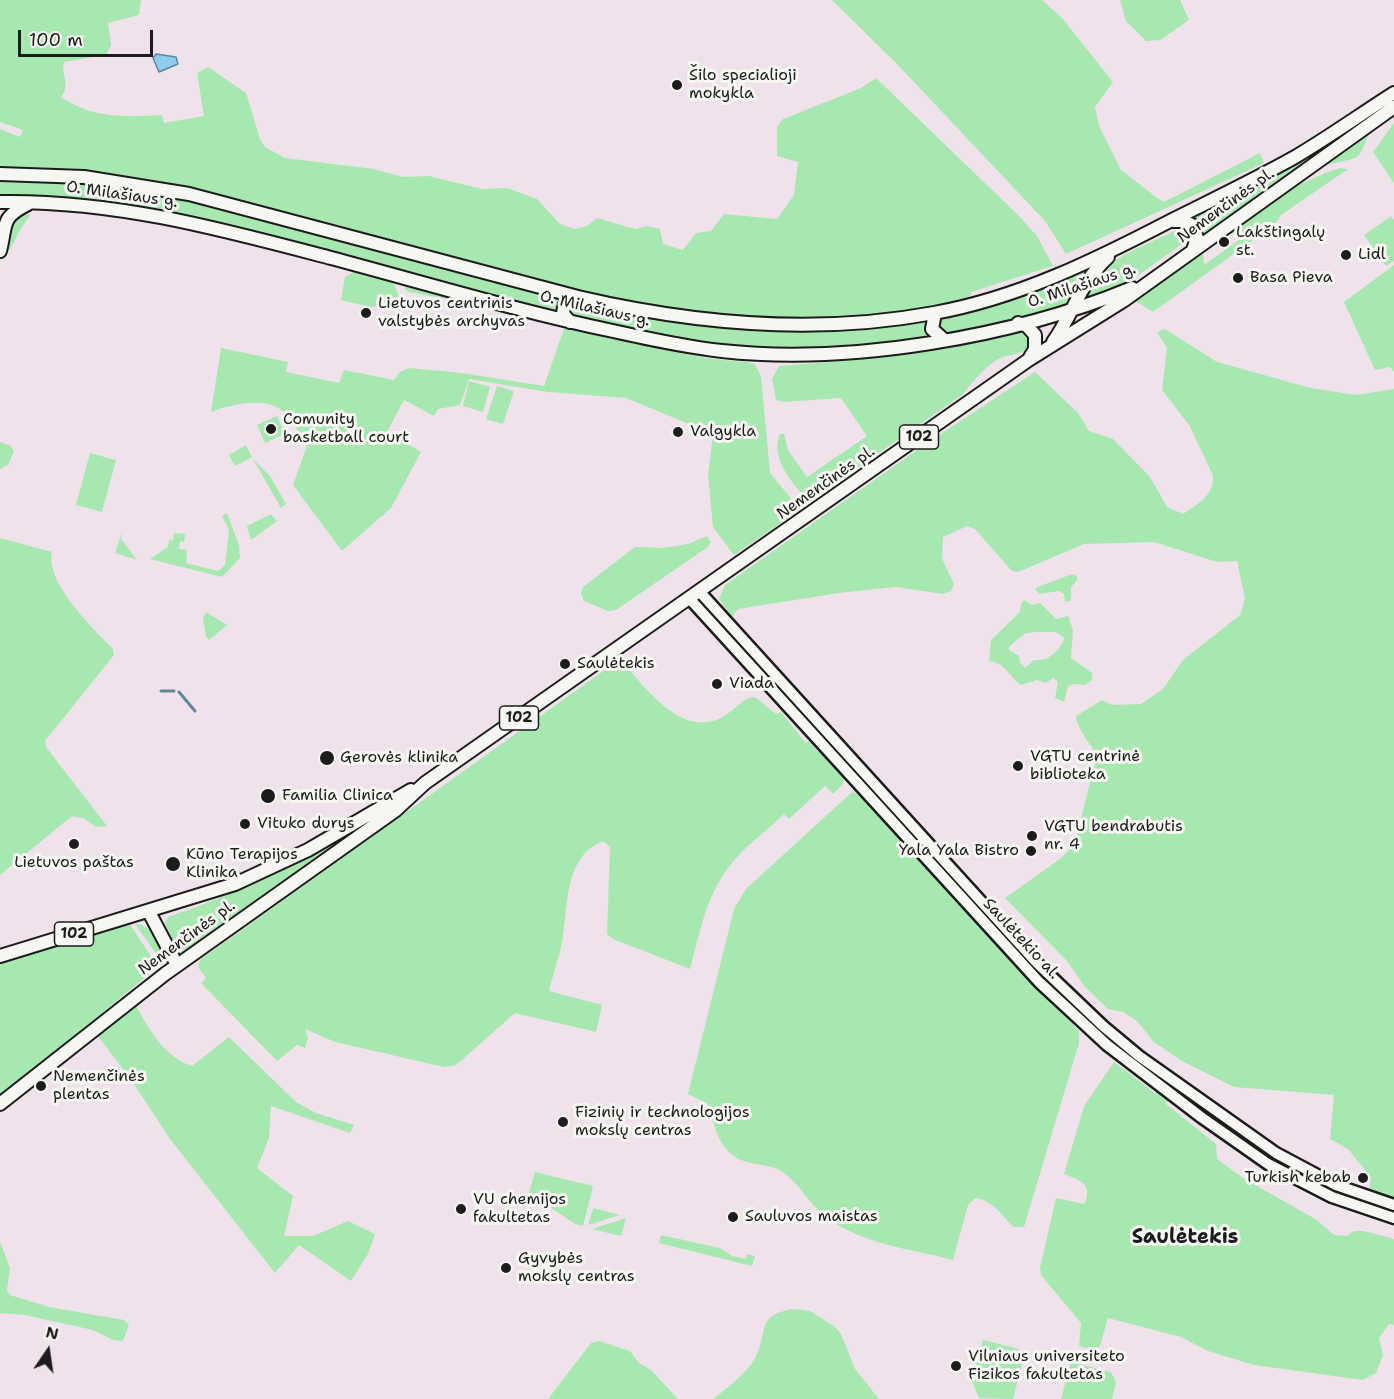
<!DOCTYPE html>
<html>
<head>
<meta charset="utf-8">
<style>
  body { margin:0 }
  #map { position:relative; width:1394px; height:1399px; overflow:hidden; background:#f0e2eb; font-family:"Shantell Sans",sans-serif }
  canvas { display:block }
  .north { position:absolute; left:18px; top:1321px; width:60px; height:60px; -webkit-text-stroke:4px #f6f6f2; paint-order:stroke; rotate:13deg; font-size:16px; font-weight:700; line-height:24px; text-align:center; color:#1c1c1c }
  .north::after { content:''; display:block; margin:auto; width:21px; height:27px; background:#1c1c1c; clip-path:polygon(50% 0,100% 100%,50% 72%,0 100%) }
  .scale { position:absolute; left:18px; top:30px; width:135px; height:27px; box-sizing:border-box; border:3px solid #1c1c1c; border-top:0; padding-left:8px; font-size:18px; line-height:21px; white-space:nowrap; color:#1c1c1c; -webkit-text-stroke:4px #f6f6f2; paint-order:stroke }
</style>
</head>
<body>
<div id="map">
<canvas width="1394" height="1399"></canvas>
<div class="north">N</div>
<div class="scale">100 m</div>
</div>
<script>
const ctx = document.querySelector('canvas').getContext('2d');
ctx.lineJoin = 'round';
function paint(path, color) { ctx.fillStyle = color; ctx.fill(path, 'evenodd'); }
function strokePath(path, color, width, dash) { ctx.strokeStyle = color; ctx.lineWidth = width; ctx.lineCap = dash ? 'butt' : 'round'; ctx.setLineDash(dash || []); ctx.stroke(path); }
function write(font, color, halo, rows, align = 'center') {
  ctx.font = font + ' "Shantell Sans",sans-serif'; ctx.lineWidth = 6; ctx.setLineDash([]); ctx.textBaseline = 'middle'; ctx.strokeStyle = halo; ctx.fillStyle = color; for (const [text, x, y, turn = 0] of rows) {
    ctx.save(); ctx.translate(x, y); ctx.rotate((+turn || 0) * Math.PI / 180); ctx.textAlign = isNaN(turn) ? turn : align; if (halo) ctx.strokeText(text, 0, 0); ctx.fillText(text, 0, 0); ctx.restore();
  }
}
paint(new Path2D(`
  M 0,0 L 141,0 L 139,15 L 108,23 L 111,45 L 106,55 L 64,62 C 61,75 71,86 61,97 C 93,119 126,117 162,115 L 164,123 L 204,116 L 197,73 L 208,67 L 246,93 L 260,139 L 265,147 L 285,158 L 374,169 L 403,177 L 429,176 L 482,189 L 507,188 L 537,199 L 560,224 L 574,229 L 587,226 L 597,218 L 635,229 L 647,226 L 660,229 L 663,244 L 683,250 L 696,233 L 711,231 L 724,214 L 777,219 L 794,195 L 798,162 L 777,156 L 777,127 L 783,119 L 861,88 L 876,78 L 1018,215 L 1037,236 L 1053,266 L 971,292 L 971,295 C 940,312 899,314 864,317 C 626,335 402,234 173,185 C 116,172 58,169 0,169 L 0,129 L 20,137 L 23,130 L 0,122 Z
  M 832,0 L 1042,0 L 1062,18 L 1113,82 L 1095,107 L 1099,126 L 1121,170 L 1160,200 L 1164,202 L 1260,153 L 1264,163 L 1066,254 L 1045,221 L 897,64 Z
  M 1120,0 L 1180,0 L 1189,20 L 1160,40 L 1146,41 L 1126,21 Z
  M 1383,104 L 1385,107 L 1204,235 L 1190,219 L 1326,145 Z
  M 1394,123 L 1394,183 L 1373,152 Z
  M 1371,130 C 1367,138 1363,151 1357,157 C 1355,159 1326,165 1320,166 Z
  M 1340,168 L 1348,169 L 1281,215 L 1274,225 L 1153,312 L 1134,300 L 1203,252 L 1204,265 L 1243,237 L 1230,233 C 1260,204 1300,181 1340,168 Z
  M 0,180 L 110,185 L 174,196 L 563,299 L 558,313 C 482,293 406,272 330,251 C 221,221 114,193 0,196 Z
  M 29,214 L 30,216 C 17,231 13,249 0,263 C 11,245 0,216 29,214 Z
  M 1391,216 L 1394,220 L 1394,261 L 1386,266 L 1364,235 Z
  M 1176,230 L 1187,232 L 1186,241 L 1122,287 L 1084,299 C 1095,260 1144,247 1176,230 Z
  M 1394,265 L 1394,372 L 1390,367 L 1375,370 L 1344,302 Z
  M 1085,270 L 1077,283 L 1071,303 C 1048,309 952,339 936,330 L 938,319 L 1035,290 Z
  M 353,272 L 393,282 L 401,301 C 382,312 362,305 341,300 L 345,277 Z
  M 405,284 L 473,301 L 473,304 L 409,292 L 405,290 Z
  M 574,305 C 602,313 630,315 659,319 C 748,330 835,332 924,321 L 927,336 C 872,344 817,349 762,347 C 697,345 634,330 572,316 L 569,309 Z
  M 565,326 C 626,340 686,359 748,362 L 755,365 L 761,376 L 770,473 L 795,503 L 794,514 L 734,555 L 713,527 L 708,475 L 713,434 L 626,398 L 548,392 L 469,379 L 460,405 L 438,409 L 434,416 L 404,400 L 387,432 L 421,452 L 391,508 L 342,551 L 293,485 L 308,443 C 299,433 291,419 281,410 C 265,396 228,405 211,412 L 221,348 L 288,362 L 286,372 L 339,383 L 344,370 L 394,380 L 400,372 L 409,368 L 462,373 L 544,386 Z
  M 1024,329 C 1028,334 1032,339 1028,346 C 1024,355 1011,354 1003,357 C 985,365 974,381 962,395 L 814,498 L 804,497 C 790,479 770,458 780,434 L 784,434 L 788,450 L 807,477 L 867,436 L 841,398 L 784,402 L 776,400 L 772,379 L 779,366 L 854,360 Z
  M 1165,329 L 1217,362 L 1311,388 L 1356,395 L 1394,389 L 1394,1200 L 1369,1192 L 1371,1177 L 1348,1149 L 1330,1139 L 1334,1095 L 1234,1087 L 1182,1061 L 1154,1042 L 1137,1021 L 1123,1012 L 1108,1009 L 1085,987 L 1067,961 L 1005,898 L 1060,859 L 1074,845 L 1097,756 C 1091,744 1077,729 1076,716 L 1102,700 L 1112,705 L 1141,704 L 1163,689 L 1183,660 L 1240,615 L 1245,599 L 1237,561 L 1217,562 L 1154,542 L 1084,544 L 1018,572 L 1012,571 L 975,529 L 967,526 L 943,537 L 942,559 L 954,584 L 951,591 L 943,594 L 896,587 L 839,593 L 738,609 L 732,617 L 719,599 L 725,585 L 927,443 L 1035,372 L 1078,413 L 1089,431 L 1113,439 L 1150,477 L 1167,507 L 1183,514 C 1199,503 1214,496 1213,475 L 1189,425 L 1162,390 L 1167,348 L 1157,332 Z
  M 469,381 L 490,387 L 483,412 L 463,406 Z
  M 497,386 L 514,391 L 503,424 L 486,419 Z
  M 277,416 L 285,434 L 265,443 L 257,425 Z
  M 0,442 L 11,446 L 14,451 L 8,465 L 0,469 Z
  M 246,445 L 252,457 L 235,466 L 229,455 Z
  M 90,453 L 116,460 L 102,512 L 76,505 Z
  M 253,459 L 270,476 L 286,504 L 281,508 Z
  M 227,513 L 239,545 L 240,558 L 222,577 L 150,559 L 168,547 L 169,540 L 173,540 L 174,533 L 185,534 L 184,542 L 180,541 L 179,549 L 187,550 L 186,563 L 218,571 L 225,565 L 229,530 L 222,516 Z
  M 271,514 L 277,521 L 251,540 L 247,526 Z
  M 122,532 L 121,539 L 137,560 L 115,553 Z
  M 707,536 L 711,542 L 708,547 L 616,610 L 608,611 L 584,601 L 581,593 L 583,587 L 635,547 L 664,548 L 688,544 Z
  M 0,538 L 52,552 C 45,583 93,628 113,649 L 114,655 L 45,741 L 46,747 L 107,826 L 96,827 L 85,819 L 72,816 L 0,875 Z
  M 1072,574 L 1077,576 L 1077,580 L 1071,587 L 1071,601 L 1065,602 L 1064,594 L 1059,591 L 1039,594 L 1035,588 Z
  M 1025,600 L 1032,605 L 1040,603 L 1056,619 L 1068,616 L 1073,630 L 1071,658 L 1092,673 L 1092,680 L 1085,685 L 1073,684 L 1068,686 L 1064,702 L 1055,698 L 1058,682 L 1053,678 L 1046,683 L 1037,680 L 1021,685 C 1009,677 1006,663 989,661 L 991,640 L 1020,612 L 1022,602 ZM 1033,632 L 1056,632 L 1064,638 C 1060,651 1048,662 1034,660 L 1025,668 L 1020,662 L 1019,656 L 1009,650 L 1009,647 L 1024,634 Z
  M 206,612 L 227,625 L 209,640 L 206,637 L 203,618 Z
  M 620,659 C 645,687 682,741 724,716 C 735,710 742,698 755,697 L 776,714 L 781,712 L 806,743 L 809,741 L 818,752 L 821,749 L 844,777 L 843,784 L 833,794 L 825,786 L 789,819 L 784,814 C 770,828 753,840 739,855 C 708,887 701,927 690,969 L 613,939 L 607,934 L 610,847 L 603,841 C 565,856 568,904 563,937 C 560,955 553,974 549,991 L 602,1005 L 596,1032 L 515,1013 L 456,1065 L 444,1067 L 335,1042 L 305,1029 L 308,1038 L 305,1048 L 297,1045 L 277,1061 L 201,983 L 206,978 L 198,967 L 200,960 Z
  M 852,792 L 861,795 L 1079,1031 L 1079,1043 L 1024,1227 L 1013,1227 C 1003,1216 991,1199 975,1198 L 968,1205 L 953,1260 C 911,1249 861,1244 826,1217 C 810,1205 801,1186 785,1174 C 775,1165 763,1166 751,1163 C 720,1157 715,1129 708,1104 L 688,1094 L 734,909 L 746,889 Z
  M 358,828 L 185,952 L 178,951 L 165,923 L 168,917 C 235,895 297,863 358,828 Z
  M 129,923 L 158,967 L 0,1097 L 0,962 Z
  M 135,924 C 150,922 167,949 163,963 Z
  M 135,1004 C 148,1028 165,1058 192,1066 L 229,1037 L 296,1102 L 316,1113 L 354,1125 L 350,1133 L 271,1106 L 269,1138 L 257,1168 L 293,1196 L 284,1236 L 313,1236 L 348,1221 L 375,1234 L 368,1254 L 351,1281 L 299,1245 L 275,1273 L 170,1139 L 130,1078 L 97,1035 Z
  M 1114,1062 L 1155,1093 L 1158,1090 L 1169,1099 L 1166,1104 L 1216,1144 L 1217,1159 L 1243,1178 L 1317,1220 L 1334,1235 L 1347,1236 L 1354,1231 L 1364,1231 L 1394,1239 L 1394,1325 L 1389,1324 L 1379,1338 L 1383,1355 L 1376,1373 L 1363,1380 L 1254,1365 L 1208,1351 L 1181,1337 L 1108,1318 L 1100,1346 L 1096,1351 L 1079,1346 L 1081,1323 L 1041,1275 L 1040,1268 L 1056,1198 L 1084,1204 C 1094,1184 1079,1180 1064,1174 L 1084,1106 Z
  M 535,1172 L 593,1186 L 583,1226 L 575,1224 L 529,1193 Z
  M 593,1209 L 594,1208 L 620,1215 L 588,1225 Z
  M 626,1218 L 621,1236 L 592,1229 Z
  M 661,1235 L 720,1248 L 732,1256 L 746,1259 L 747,1254 L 755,1256 L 752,1266 L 659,1243 Z
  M 0,1242 L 10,1268 L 7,1290 L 10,1295 L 49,1307 L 124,1320 L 129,1325 L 123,1341 L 113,1340 L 93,1330 L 25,1315 L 0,1313 Z
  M 794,1309 L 810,1311 L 834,1326 L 841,1334 L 855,1369 L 879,1399 L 713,1399 C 727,1388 741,1378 752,1363 C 771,1335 752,1315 794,1309 Z
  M 983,1340 L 1019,1349 L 1024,1356 L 1013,1399 L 979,1398 L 972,1381 Z
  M 599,1341 L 630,1351 L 639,1363 L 651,1370 L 678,1399 L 548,1399 L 591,1343 Z
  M 1071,1362 L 1111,1372 L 1116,1382 L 1112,1399 L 1061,1399 Z`), '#a7e8b1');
const water = new Path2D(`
  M 156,54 L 176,57 L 178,64 L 159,72 L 153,58 Z`);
paint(water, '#8ecdef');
strokePath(water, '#60869b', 1.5);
strokePath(new Path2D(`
  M 161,691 L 174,691
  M 179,692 L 195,711`), '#60869b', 3);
const secondary = new Path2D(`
  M 699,591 L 1037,963 L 1103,1026 L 1139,1056 L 1276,1153 L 1336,1185 L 1394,1205
  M 689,598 L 1039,982 L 1107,1045 L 1201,1117 L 1268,1164 L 1332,1197 L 1394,1218`);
const primary = new Path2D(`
  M 0,174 L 84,177 L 189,194 L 578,297 C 694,324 816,335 934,313 C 1018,298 1095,260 1170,221 C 1212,200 1254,180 1295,157 C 1329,137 1361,114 1394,93
  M 0,202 C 115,200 221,229 331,258 C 425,283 518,311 613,331 C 649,339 685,347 722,351 C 850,365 1013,337 1132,288
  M 1173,221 L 1184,221 L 1192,225 L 1197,238 L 1193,250
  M 0,251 C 7,224 0,218 28,204
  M 935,313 L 932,329 L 944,340
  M 570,322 L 563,314 C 564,302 567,299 578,297
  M 1018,323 L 1027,326 L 1035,335 L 1035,349 L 1029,359
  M 1053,342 C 1075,311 1079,284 1108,257
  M 149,912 L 177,965
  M 0,956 L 235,884 L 308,850 L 411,790
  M 0,1104 L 165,974 L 396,810 L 425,783 L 1027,361 L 1123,301 L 1394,107`);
strokePath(secondary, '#1c1c1c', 15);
strokePath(primary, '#1c1c1c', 16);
strokePath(secondary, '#f6f6f2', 10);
strokePath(primary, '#f6f6f2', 12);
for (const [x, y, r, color] of [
  [677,85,6,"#1c1c1c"],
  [1224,242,6,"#1c1c1c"],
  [1346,255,6,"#1c1c1c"],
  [1238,278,6,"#1c1c1c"],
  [366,313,6,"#1c1c1c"],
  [271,429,6,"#1c1c1c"],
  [678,432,6,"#1c1c1c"],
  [565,664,6,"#1c1c1c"],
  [717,684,6,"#1c1c1c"],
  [327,758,8,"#1c1c1c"],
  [1018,766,6,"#1c1c1c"],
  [268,796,8,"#1c1c1c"],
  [245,824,6,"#1c1c1c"],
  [1032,836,6,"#1c1c1c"],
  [74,844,6,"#1c1c1c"],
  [1031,851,6,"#1c1c1c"],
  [173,864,8,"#1c1c1c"],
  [41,1086,6,"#1c1c1c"],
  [563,1122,6,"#1c1c1c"],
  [1363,1178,6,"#1c1c1c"],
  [461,1209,6,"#1c1c1c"],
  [733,1217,6,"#1c1c1c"],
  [506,1268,6,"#1c1c1c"],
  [956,1366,6,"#1c1c1c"]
]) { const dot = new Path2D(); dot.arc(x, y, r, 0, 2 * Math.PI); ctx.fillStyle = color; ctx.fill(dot); strokePath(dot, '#f6f6f2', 2); }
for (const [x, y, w] of [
  [919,437,39],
  [519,718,39],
  [74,934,39]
]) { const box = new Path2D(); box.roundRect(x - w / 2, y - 12, w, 24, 4.5); ctx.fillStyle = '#f6f6f2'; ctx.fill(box); strokePath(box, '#1c1c1c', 1.5); }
write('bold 15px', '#1c1c1c', null, [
  ["102",919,437],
  ["102",519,718],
  ["102",74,934]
]);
write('16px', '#1c1c1c', '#f6f6f2', [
  ["Šilo specialioji",689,76],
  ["mokykla",689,94],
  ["Lakštingalų",1236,233],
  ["st.",1236,251],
  ["Lidl",1358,255],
  ["Basa Pieva",1250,278],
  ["Lietuvos centrinis",378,304],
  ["valstybės archyvas",378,322],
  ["Comunity",283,420],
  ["basketball court",283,438],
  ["Valgykla",690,432],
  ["Saulėtekis",577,664],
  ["Viada",729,684],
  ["VGTU centrinė",1030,757],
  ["biblioteka",1030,775],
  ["Gerovės klinika",340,758],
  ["Familia Clinica",282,796],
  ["Vituko durys",257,824],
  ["VGTU bendrabutis",1044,827],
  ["nr. 4",1044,845],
  ["Yala Yala Bistro",1019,851,"right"],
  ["Kūno Terapijos",186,855],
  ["Klinika",186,873],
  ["Lietuvos paštas",74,863,"center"],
  ["Nemenčinės",53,1077],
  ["plentas",53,1095],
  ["Fizinių ir technologijos",575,1113],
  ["mokslų centras",575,1131],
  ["Turkish kebab",1351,1178,"right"],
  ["VU chemijos",473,1200],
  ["fakultetas",473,1218],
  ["Sauluvos maistas",745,1217],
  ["Gyvybės",518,1259],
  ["mokslų centras",518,1277],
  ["Vilniaus universiteto",968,1357],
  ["Fizikos fakultetas",968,1375]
], 'left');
write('16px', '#1c1c1c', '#f6f6f2', [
  ["O. Milašiaus g.",122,195,8],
  ["Nemenčinės pl.",1226,206,-36],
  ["O. Milašiaus g.",1082,286,-18],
  ["O. Milašiaus g.",595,309,13],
  ["Nemenčinės pl.",826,483,-35],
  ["Nemenčinės pl.",187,938,-36],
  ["Saulėtekio al.",1021,939,47]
]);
write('bold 20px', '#1c1c1c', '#f6f6f2', [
  ["Saulėtekis",1185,1238]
]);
</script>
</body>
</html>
